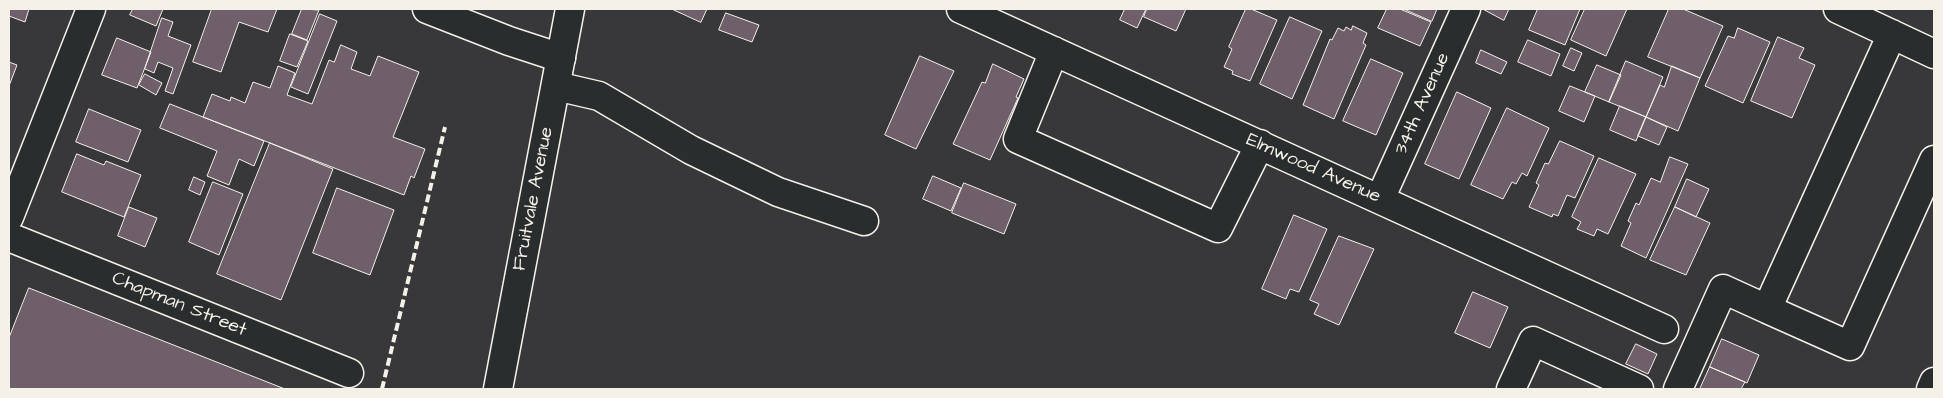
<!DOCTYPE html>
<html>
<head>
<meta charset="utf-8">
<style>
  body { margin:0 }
  #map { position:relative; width:1943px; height:398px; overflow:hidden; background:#38373a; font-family:"Architects Daughter",sans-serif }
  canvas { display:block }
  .frame { position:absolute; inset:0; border:10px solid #f4f1e8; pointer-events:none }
</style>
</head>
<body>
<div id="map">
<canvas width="1943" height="398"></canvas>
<div class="frame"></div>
</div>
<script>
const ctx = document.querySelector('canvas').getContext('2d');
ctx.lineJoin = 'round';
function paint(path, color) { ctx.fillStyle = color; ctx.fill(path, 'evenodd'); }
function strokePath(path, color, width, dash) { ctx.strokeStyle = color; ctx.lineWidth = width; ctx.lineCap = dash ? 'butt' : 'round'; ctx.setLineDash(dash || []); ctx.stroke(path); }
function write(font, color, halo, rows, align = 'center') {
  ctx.font = font + ' "Architects Daughter",sans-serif'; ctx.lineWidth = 4; ctx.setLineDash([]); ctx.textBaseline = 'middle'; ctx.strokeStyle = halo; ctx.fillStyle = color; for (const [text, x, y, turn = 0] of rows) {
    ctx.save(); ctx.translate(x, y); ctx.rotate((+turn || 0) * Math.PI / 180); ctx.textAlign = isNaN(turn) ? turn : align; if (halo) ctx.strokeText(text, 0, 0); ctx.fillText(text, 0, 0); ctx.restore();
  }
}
const building = new Path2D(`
  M 9,9 L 29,9 L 25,22 L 9,16 Z
  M 133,9 L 163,9 L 156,26 L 130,15 Z
  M 212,9 L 277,9 L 268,32 L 239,22 L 221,72 L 193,62 Z
  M 302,9 L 319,10 L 307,40 L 292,34 Z
  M 672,9 L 707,9 L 701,22 Z
  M 1125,9 L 1146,9 L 1137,28 L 1120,20 Z
  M 1147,9 L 1186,9 L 1176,31 L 1144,17 Z
  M 1246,9 L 1251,9 L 1277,20 L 1250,81 L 1232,74 L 1233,71 L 1224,67 L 1232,49 L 1229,47 Z
  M 1387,9 L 1400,9 L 1431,22 L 1420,46 L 1378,28 Z
  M 1404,9 L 1437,9 L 1432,21 Z
  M 1483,9 L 1509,9 L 1504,20 Z
  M 1538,9 L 1580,9 L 1565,45 L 1529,30 Z
  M 1585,9 L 1627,9 L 1606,56 L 1571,40 Z
  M 1669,9 L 1683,9 L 1723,26 L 1700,78 L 1648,57 Z
  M 726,13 L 759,25 L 752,42 L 719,30 Z
  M 320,14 L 337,21 L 308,94 L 291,87 Z
  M 1290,17 L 1322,31 L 1292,99 L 1260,84 Z
  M 162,18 L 173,22 L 168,36 L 191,45 L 173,94 L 165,91 L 173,68 L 158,62 L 154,73 L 145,69 Z
  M 1353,26 L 1367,33 L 1363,43 L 1366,45 L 1334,119 L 1303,105 L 1330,39 L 1332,40 L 1338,28 L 1344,31 L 1346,27 L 1351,30 Z
  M 1738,28 L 1770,42 L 1743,103 L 1705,86 L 1728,36 L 1734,38 Z
  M 290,34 L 308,41 L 297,67 L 280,61 Z
  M 1778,37 L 1804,48 L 1799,58 L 1815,65 L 1792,118 L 1751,101 Z
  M 117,38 L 151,52 L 137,88 L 102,75 Z
  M 1528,40 L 1560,54 L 1551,76 L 1518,62 Z
  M 341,45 L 357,52 L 351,69 L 370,76 L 378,56 L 419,72 L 393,137 L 425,149 L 414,178 L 411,176 L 404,195 L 203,117 L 212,94 L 230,101 L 231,97 L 245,103 L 253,82 L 270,88 L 278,66 L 295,73 L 287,95 L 312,104 L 329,60 L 334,62 Z
  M 1571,48 L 1582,53 L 1574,71 L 1563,66 Z
  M 1481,50 L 1507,62 L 1501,74 L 1476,63 Z
  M 920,56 L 954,71 L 916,149 L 885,135 Z
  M 1371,59 L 1403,73 L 1376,135 L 1343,121 Z
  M 1626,61 L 1663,77 L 1646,117 L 1609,102 Z
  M 9,62 L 17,65 L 9,86 Z
  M 993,64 L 1024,79 L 1016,97 L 1018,98 L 990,160 L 953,144 L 982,82 L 985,83 Z
  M 1597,65 L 1621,75 L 1609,102 L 1585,92 Z
  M 1672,66 L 1700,78 L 1678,131 L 1646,117 L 1660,85 L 1664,87 Z
  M 145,74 L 162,83 L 156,95 L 139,85 Z
  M 1570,86 L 1595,96 L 1584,122 L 1559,111 Z
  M 1457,92 L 1491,108 L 1459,179 L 1425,164 Z
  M 170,104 L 264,141 L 254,166 L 239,159 L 229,185 L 207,176 L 217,151 L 160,128 Z
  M 1620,106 L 1646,117 L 1636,141 L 1610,130 Z
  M 1507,108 L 1549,128 L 1527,176 L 1522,173 L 1516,184 L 1512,182 L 1503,199 L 1471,185 Z
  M 89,109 L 141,130 L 128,162 L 76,142 Z
  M 1646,117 L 1667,127 L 1659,145 L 1638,136 Z
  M 1560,141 L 1594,156 L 1575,198 L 1567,195 L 1558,216 L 1553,214 L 1552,217 L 1529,207 L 1539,185 L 1536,183 L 1545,163 L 1548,164 Z
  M 270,143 L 333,169 L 281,300 L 217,274 Z
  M 77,154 L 104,165 L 106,161 L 141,175 L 124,217 L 62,192 Z
  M 1670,157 L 1688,164 L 1646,258 L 1621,246 L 1631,223 L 1628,221 L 1636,203 L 1639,205 L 1651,178 L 1660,182 Z
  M 1599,158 L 1636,174 L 1608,234 L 1597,229 L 1594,236 L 1577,229 L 1581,222 L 1572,217 Z
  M 933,176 L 961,188 L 951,211 L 923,199 Z
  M 194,177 L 205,182 L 200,195 L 189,190 Z
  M 1687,179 L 1709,189 L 1696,217 L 1675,207 Z
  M 213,182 L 243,194 L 219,255 L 189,242 Z
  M 964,183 L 1016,204 L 1004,234 L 952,213 Z
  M 337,188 L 394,210 L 370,275 L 313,253 Z
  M 129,207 L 157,218 L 145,247 L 118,236 Z
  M 1675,207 L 1710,223 L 1686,275 L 1650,260 Z
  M 1294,215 L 1327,229 L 1299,292 L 1290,289 L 1286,299 L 1262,289 Z
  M 1339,236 L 1374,249 L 1339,325 L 1314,314 L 1319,304 L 1310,300 Z
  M 29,288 L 285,389 L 9,389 L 9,338 Z
  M 1473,292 L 1508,307 L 1490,348 L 1455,333 Z
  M 1722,339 L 1759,355 L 1747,383 L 1710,367 Z
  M 1636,344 L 1657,354 L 1648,374 L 1626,364 Z
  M 1710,367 L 1745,382 L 1741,389 L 1700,389 Z`);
paint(building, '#6e5f6b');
strokePath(building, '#f4f1e8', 1);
const minor = new Path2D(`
  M 427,9 L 509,41 L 561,58
  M 961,9 L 1664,329
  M 1838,9 L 1934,54
  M 1892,34 L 1767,309 L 1850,346 L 1934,160
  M 1054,51 L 1018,139 L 1218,228 L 1260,144
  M 556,86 L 599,96 L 691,150 L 778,192 L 864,221
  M 1380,199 L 1466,9
  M 9,217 L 91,9
  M 9,237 L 349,373
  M 1511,389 L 1533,341 L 1639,389
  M 1678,389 L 1723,289 L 1767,309
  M 1931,389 L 1934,382`);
const major = new Path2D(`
  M 498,389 L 570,9`);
strokePath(minor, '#f4f1e8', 31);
strokePath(major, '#f4f1e8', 31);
strokePath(minor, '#2a2d2e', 28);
strokePath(major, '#2a2d2e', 28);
strokePath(new Path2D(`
  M 382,389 L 445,127`), '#f4f1e8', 4, [8, 4]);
write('19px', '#f4f1e8', '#2a2d2e', [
  ["34th Avenue",1423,104,-66],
  ["Elmwood Avenue",1313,169,24],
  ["Fruitvale Avenue",534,199,-79],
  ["Chapman Street",179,305,22]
]);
</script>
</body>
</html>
